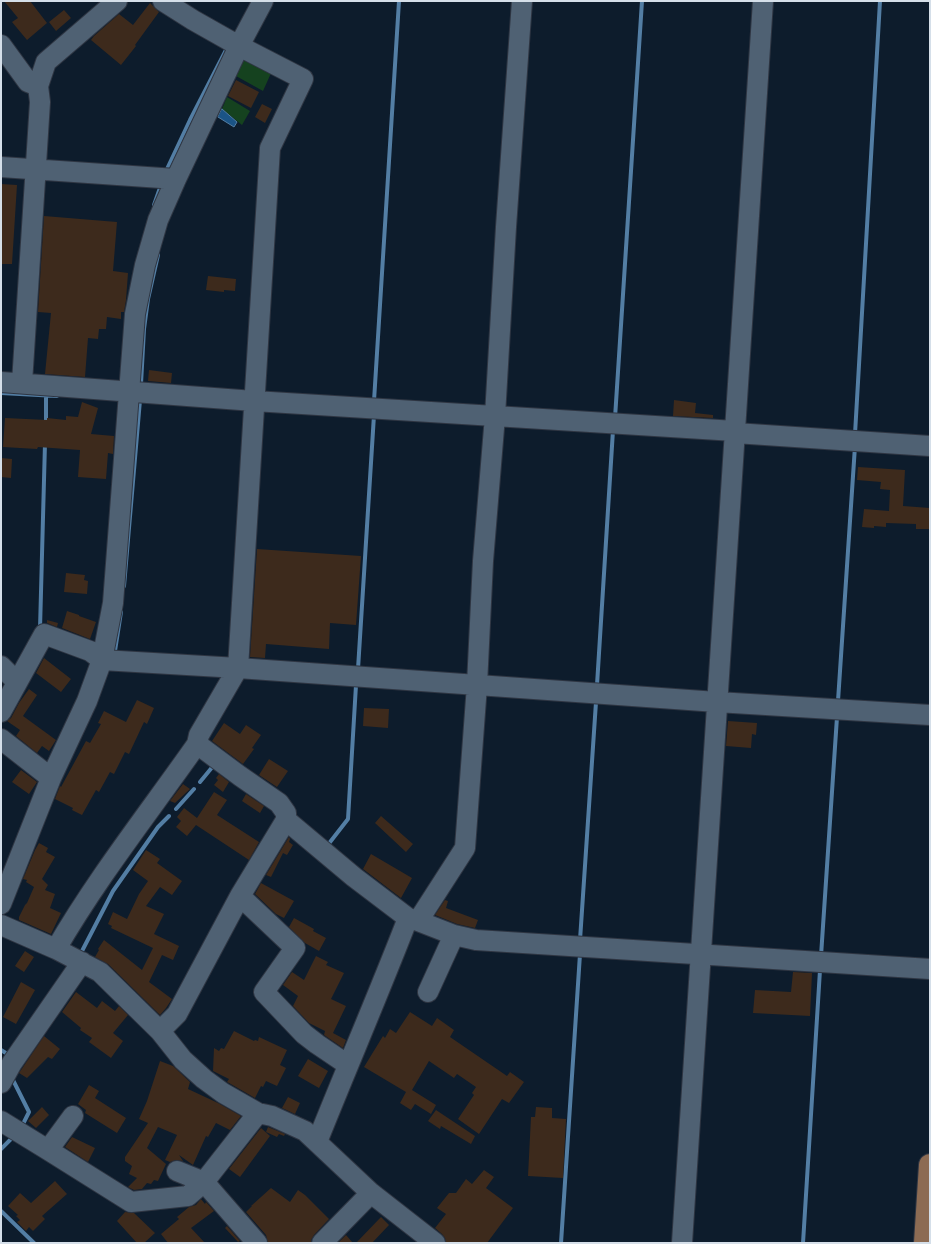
<!DOCTYPE html>
<html>
<head>
<meta charset="utf-8">
<style>
  body { margin:0 }
  #map { position:relative; width:931px; height:1244px; overflow:hidden; background:#0d1c2c; font-family:Helvetica,sans-serif }
  canvas { display:block }
  .frame { position:absolute; inset:0; border:2px solid #d5dfe9; pointer-events:none }
</style>
</head>
<body>
<div id="map">
<canvas width="931" height="1244"></canvas>
<div class="frame"></div>
</div>
<script>
const ctx = document.querySelector('canvas').getContext('2d');
ctx.lineJoin = 'round';
function paint(path, color) { ctx.fillStyle = color; ctx.fill(path, 'evenodd'); }
function strokePath(path, color, width, dash) { ctx.strokeStyle = color; ctx.lineWidth = width; ctx.lineCap = dash ? 'butt' : 'round'; ctx.setLineDash(dash || []); ctx.stroke(path); }
paint(new Path2D(`
  M 245,57 L 272,71 L 263,91 L 236,76 Z
  M 227,97 L 250,111 L 242,125 L 222,109 Z`), '#15421f');
const water = new Path2D(`
  M 222,109 L 237,122 L 234,127 L 218,117 Z`);
paint(water, '#1b5486');
strokePath(water, '#537ea4', 1);
strokePath(new Path2D(`
  M 167,169 L 190,120 L 227,48
  M 154,205 L 161,185
  M 141,384 L 144,329 L 148,299 L 158,255
  M 1,393 L 57,396
  M 374,401 L 399,1
  M 615,418 L 642,1
  M 46,425 L 46,396
  M 855,434 L 880,1
  M 124,586 L 140,400 L 143,401
  M 40,629 L 45,443
  M 115,651 L 121,612
  M 358,669 L 374,415
  M 597,685 L 613,430
  M 838,701 L 855,446
  M 200,782 L 214,765
  M 176,809 L 194,789
  M 327,846 L 348,819 L 356,685
  M 580,940 L 596,702
  M 81,953 L 113,891 L 158,827 L 169,816
  M 821,956 L 837,717
  M 1,1050 L 9,1055 L 9,1057
  M 12,1078 L 29,1112 L 22,1126
  M 1,1149 L 11,1139
  M 1,1211 L 34,1243
  M 561,1243 L 580,954
  M 803,1243 L 820,970`), '#537ea4', 4);
paint(new Path2D(`
  M 4,1 L 30,1 L 47,23 L 27,40 L 12,22 L 18,18 Z
  M 150,3 L 159,12 L 135,45 L 136,46 L 121,65 L 91,40 L 94,36 L 119,14 L 133,25 Z
  M 64,10 L 71,18 L 56,31 L 49,22 Z
  M 236,80 L 259,92 L 251,108 L 228,96 Z
  M 262,104 L 272,109 L 265,123 L 255,117 Z
  M 1,184 L 17,185 L 12,264 L 1,264 Z
  M 44,216 L 117,222 L 113,271 L 128,273 L 126,300 L 124,312 L 121,312 L 121,319 L 107,317 L 106,329 L 99,329 L 98,339 L 88,338 L 85,377 L 45,374 L 51,313 L 38,312 Z
  M 208,276 L 236,279 L 235,291 L 224,290 L 224,292 L 206,290 Z
  M 149,370 L 172,373 L 171,383 L 148,381 Z
  M 674,400 L 696,403 L 695,413 L 713,415 L 713,418 L 673,416 Z
  M 82,402 L 98,408 L 91,434 L 114,436 L 113,454 L 108,453 L 106,479 L 78,477 L 80,450 L 38,447 L 37,449 L 3,447 L 5,418 L 47,420 L 47,418 L 66,420 L 66,416 L 78,417 Z
  M 1,458 L 12,459 L 11,478 L 1,477 Z
  M 858,467 L 905,470 L 903,506 L 930,508 L 930,529 L 916,529 L 916,524 L 886,523 L 886,527 L 874,526 L 874,528 L 862,527 L 864,509 L 889,511 L 890,490 L 880,489 L 881,482 L 857,480 Z
  M 257,549 L 361,556 L 356,625 L 330,623 L 329,649 L 266,644 L 265,658 L 250,657 Z
  M 66,573 L 85,575 L 84,580 L 88,581 L 87,594 L 64,592 Z
  M 67,611 L 79,615 L 79,616 L 96,622 L 90,639 L 62,628 Z
  M 47,620 L 58,623 L 57,627 L 47,623 Z
  M 44,658 L 71,679 L 61,692 L 36,673 Z
  M 29,689 L 37,695 L 23,716 L 56,740 L 49,751 L 42,746 L 37,753 L 16,736 L 20,730 L 7,721 L 11,718 L 19,703 Z
  M 137,700 L 154,708 L 147,724 L 144,722 L 129,754 L 125,752 L 114,774 L 110,772 L 99,792 L 96,790 L 82,815 L 72,810 L 73,808 L 55,799 L 60,786 L 61,787 L 86,741 L 90,743 L 101,724 L 98,723 L 104,711 L 126,722 Z
  M 364,708 L 389,709 L 388,728 L 363,726 Z
  M 728,721 L 757,723 L 756,735 L 752,734 L 751,748 L 726,746 Z
  M 224,723 L 240,734 L 246,725 L 261,735 L 252,748 L 254,749 L 243,764 L 212,741 Z
  M 269,759 L 288,771 L 277,787 L 259,775 Z
  M 21,770 L 37,782 L 29,794 L 12,782 Z
  M 219,774 L 229,782 L 223,792 L 214,785 L 218,780 L 216,778 Z
  M 183,784 L 190,789 L 175,803 L 170,801 Z
  M 214,792 L 227,800 L 217,815 L 259,842 L 249,860 L 196,825 L 187,836 L 176,827 L 181,821 L 177,817 L 184,808 L 197,818 Z
  M 246,794 L 264,806 L 260,813 L 242,801 Z
  M 381,816 L 413,844 L 406,852 L 375,823 Z
  M 289,837 L 290,839 L 289,842 L 293,845 L 287,855 L 283,853 L 271,877 L 266,875 Z
  M 39,843 L 48,848 L 46,852 L 55,857 L 42,879 L 48,885 L 45,890 L 55,894 L 50,908 L 61,913 L 51,934 L 19,920 L 19,917 L 25,905 L 27,903 L 34,887 L 26,882 L 27,880 L 23,879 L 35,850 Z
  M 146,850 L 160,859 L 157,863 L 182,881 L 172,895 L 160,887 L 146,906 L 164,914 L 154,934 L 179,946 L 173,960 L 162,955 L 149,982 L 172,999 L 166,1008 L 160,1015 L 108,964 L 95,957 L 99,950 L 98,949 L 104,940 L 142,970 L 153,948 L 111,928 L 112,926 L 108,924 L 113,912 L 127,919 L 139,894 L 148,881 L 133,870 Z
  M 371,854 L 412,878 L 401,898 L 363,869 Z
  M 261,883 L 294,901 L 284,918 L 276,914 L 255,894 Z
  M 445,900 L 448,901 L 446,908 L 478,920 L 475,928 L 457,924 L 435,915 Z
  M 294,918 L 314,929 L 313,931 L 326,938 L 319,951 L 305,943 L 289,927 Z
  M 25,951 L 34,957 L 24,972 L 15,966 Z
  M 316,956 L 328,962 L 326,965 L 344,973 L 331,999 L 346,1006 L 333,1033 L 346,1040 L 343,1048 L 324,1035 L 325,1031 L 309,1023 L 293,1006 L 298,996 L 283,985 L 292,972 L 304,980 Z
  M 793,972 L 812,973 L 810,1016 L 753,1013 L 755,990 L 791,992 Z
  M 21,982 L 35,990 L 16,1024 L 3,1017 Z
  M 76,992 L 97,1008 L 102,1001 L 115,1011 L 119,1006 L 128,1015 L 113,1033 L 123,1041 L 111,1058 L 89,1042 L 92,1038 L 80,1030 L 81,1028 L 62,1012 Z
  M 410,1012 L 432,1026 L 437,1018 L 454,1030 L 450,1037 L 507,1076 L 510,1072 L 524,1082 L 509,1103 L 502,1099 L 479,1134 L 458,1119 L 474,1095 L 472,1093 L 476,1087 L 457,1074 L 454,1078 L 429,1061 L 412,1090 L 436,1105 L 431,1114 L 415,1104 L 411,1110 L 400,1103 L 406,1092 L 364,1067 L 383,1036 L 385,1038 L 390,1029 L 396,1033 Z
  M 234,1031 L 254,1041 L 255,1040 L 258,1041 L 259,1037 L 287,1050 L 280,1065 L 286,1068 L 277,1086 L 266,1081 L 263,1087 L 261,1086 L 255,1098 L 229,1083 L 227,1082 L 229,1079 L 213,1071 L 214,1048 L 219,1051 L 221,1048 L 224,1049 Z
  M 44,1036 L 60,1049 L 52,1059 L 48,1057 L 27,1078 L 19,1073 Z
  M 308,1059 L 328,1071 L 319,1088 L 298,1076 Z
  M 160,1061 L 173,1066 L 190,1082 L 188,1089 L 218,1103 L 241,1116 L 230,1130 L 216,1123 L 208,1137 L 206,1136 L 193,1165 L 179,1155 L 183,1161 L 176,1160 L 170,1162 L 165,1160 L 177,1135 L 158,1127 L 147,1148 L 166,1164 L 158,1181 L 154,1180 L 151,1184 L 147,1183 L 142,1189 L 134,1190 L 128,1187 L 137,1178 L 129,1174 L 132,1166 L 125,1161 L 125,1157 L 148,1123 L 139,1119 L 147,1101 Z
  M 89,1085 L 99,1091 L 95,1098 L 126,1118 L 117,1133 L 85,1113 L 86,1110 L 78,1104 Z
  M 288,1097 L 300,1103 L 295,1114 L 282,1108 Z
  M 42,1107 L 49,1115 L 36,1128 L 28,1121 Z
  M 536,1107 L 552,1108 L 552,1118 L 566,1119 L 563,1178 L 528,1176 L 531,1117 L 535,1117 Z
  M 436,1110 L 475,1136 L 471,1144 L 441,1126 L 440,1129 L 428,1121 Z
  M 268,1127 L 285,1134 L 284,1136 L 279,1134 L 277,1137 L 266,1132 Z
  M 261,1128 L 270,1136 L 240,1177 L 229,1169 Z
  M 72,1137 L 95,1148 L 88,1162 L 65,1147 Z
  M 484,1170 L 494,1177 L 486,1188 L 513,1208 L 487,1243 L 446,1243 L 445,1238 L 442,1234 L 435,1228 L 446,1214 L 437,1208 L 449,1193 L 456,1193 L 466,1179 L 472,1184 Z
  M 55,1181 L 67,1194 L 42,1216 L 45,1219 L 33,1231 L 29,1227 L 26,1231 L 17,1222 L 20,1220 L 16,1216 L 18,1215 L 8,1206 L 20,1193 L 31,1203 Z
  M 271,1188 L 290,1202 L 298,1190 L 305,1195 L 329,1219 L 314,1235 L 311,1240 L 311,1243 L 268,1243 L 266,1235 L 246,1212 L 252,1206 L 251,1206 Z
  M 201,1199 L 205,1204 L 206,1202 L 214,1211 L 191,1228 L 205,1243 L 168,1243 L 161,1234 L 179,1219 L 177,1217 L 189,1207 L 196,1205 Z
  M 125,1212 L 134,1213 L 155,1233 L 144,1243 L 137,1243 L 117,1221 Z
  M 381,1217 L 389,1225 L 372,1243 L 356,1243 Z
  M 227,1226 L 240,1241 L 238,1242 L 225,1228 Z
  M 346,1235 L 353,1243 L 338,1243 Z`), '#3d2a1c');
const minor = new Path2D(`
  M 1,45 L 28,82 L 38,86
  M 1,167 L 176,179
  M 1,382 L 254,401 L 735,431
  M 22,383 L 40,102 L 38,86 L 46,62 L 117,1
  M 735,433 L 930,446
  M 1,666 L 17,682
  M 1,712 L 44,634 L 90,651 L 102,660 L 238,668 L 717,702 L 930,715
  M 1,739 L 51,778
  M 286,820 L 354,877 L 408,918 L 418,921 L 465,848 L 477,685 L 483,561 L 495,416 L 506,227 L 522,1
  M 240,896 L 295,948 L 264,992 L 304,1034 L 317,1044 L 348,1065
  M 1,904 L 51,778 L 87,701 L 102,660 L 113,603 L 135,314 L 145,265 L 158,220 L 176,179 L 239,46 L 263,1
  M 418,921 L 454,935 L 476,940 L 930,969
  M 1,925 L 56,949 L 100,972 L 160,1031 L 183,1060 L 204,1079 L 223,1093 L 258,1113 L 272,1116 L 305,1131 L 371,1193 L 435,1243
  M 56,949 C 97,878 150,811 197,744 L 199,735 L 238,668 L 270,148 L 303,79 L 239,46 L 193,20 L 163,1
  M 428,992 L 454,935
  M 160,1031 L 177,1014 L 240,896 L 286,820 L 286,813 L 279,803 L 240,776 L 197,744
  M 1,1083 L 12,1063 L 82,962
  M 1,1121 L 48,1150 L 131,1202 L 188,1196 L 204,1182 L 258,1113
  M 317,1142 C 347,1067 379,993 408,918
  M 48,1150 L 73,1116
  M 177,1171 L 204,1182 L 257,1243
  M 322,1243 L 371,1193
  M 682,1243 L 763,1`);
const major = new Path2D(`
  M 925,1243 L 930,1165`);
strokePath(minor, '#2f3643', 22);
strokePath(major, '#2f3643', 24);
strokePath(minor, '#4f6173', 20);
strokePath(major, '#8c6b53', 22);
</script>
</body>
</html>
